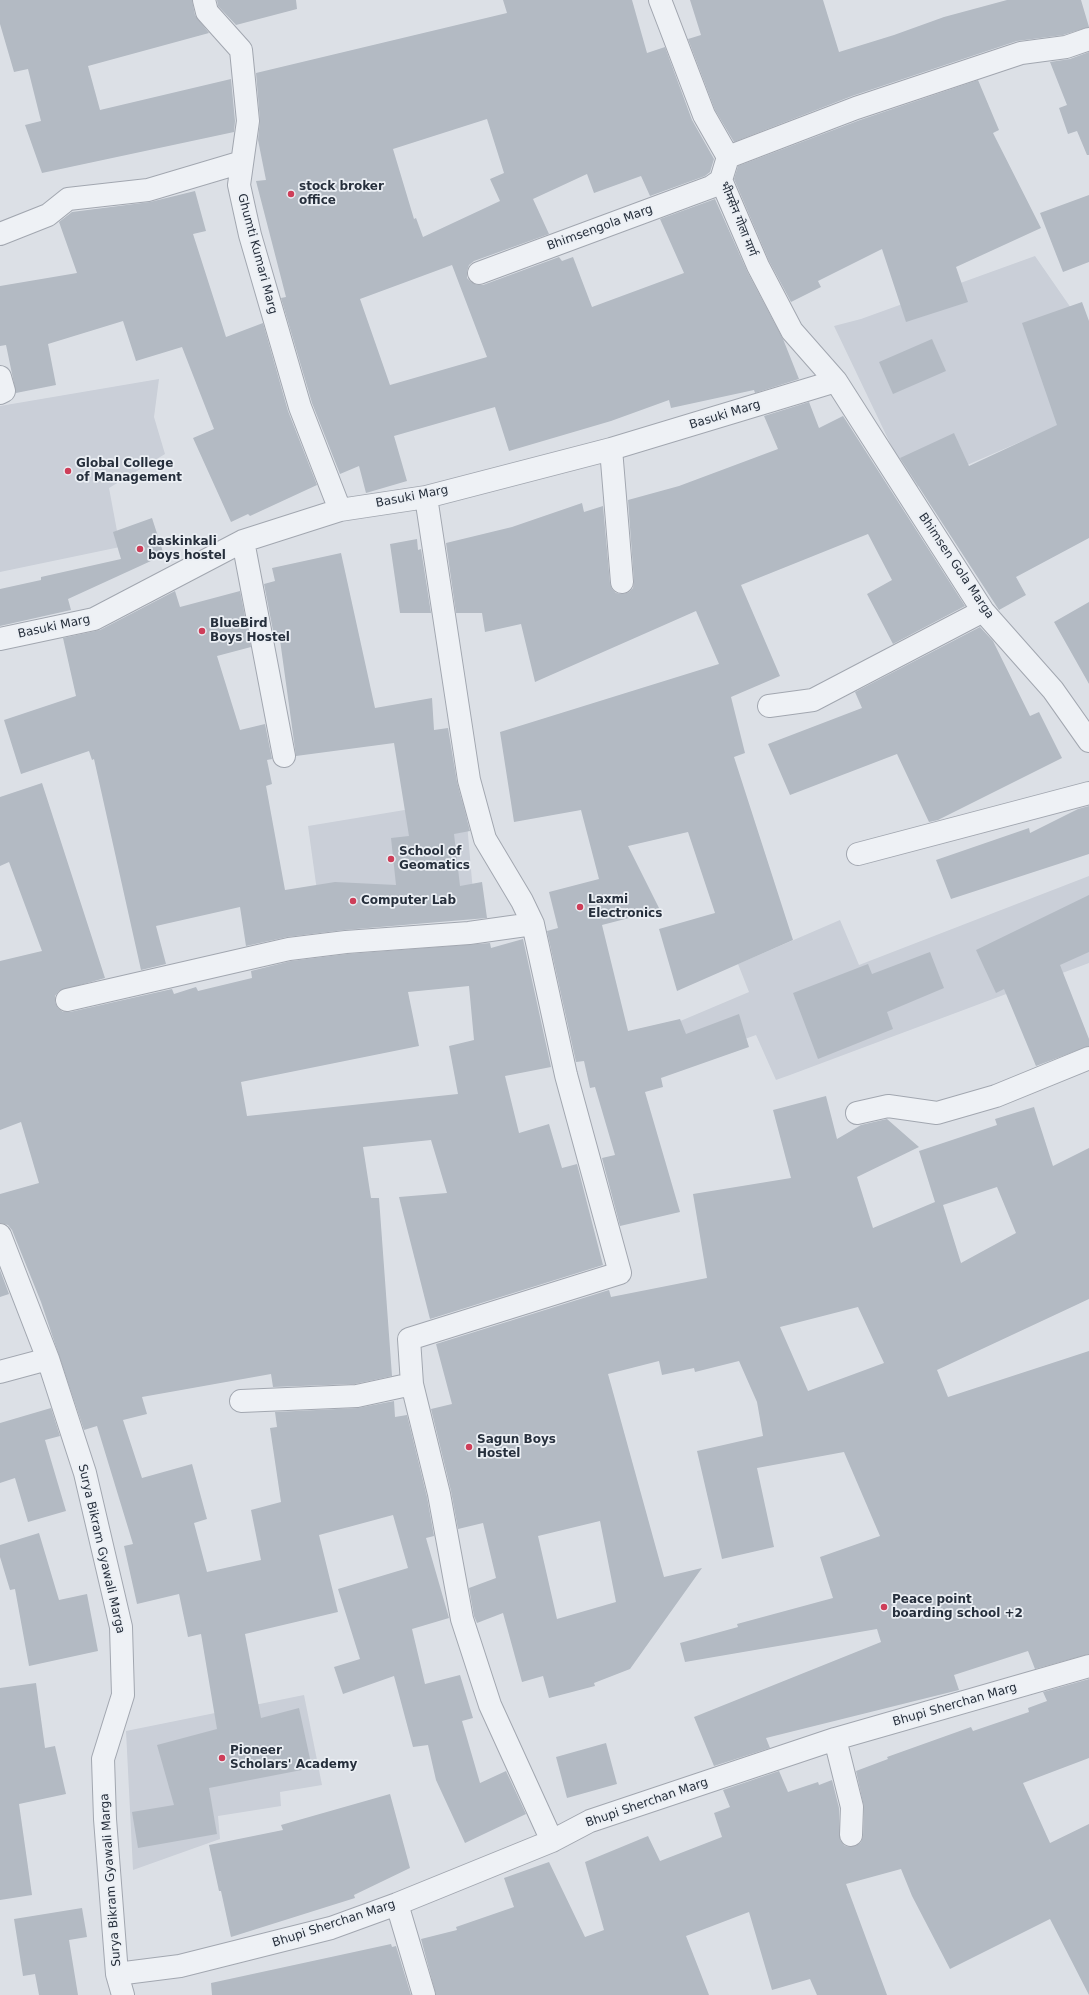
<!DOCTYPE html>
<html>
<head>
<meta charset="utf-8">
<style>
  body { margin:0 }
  canvas { display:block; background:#dce0e6 }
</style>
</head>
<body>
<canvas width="1089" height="1995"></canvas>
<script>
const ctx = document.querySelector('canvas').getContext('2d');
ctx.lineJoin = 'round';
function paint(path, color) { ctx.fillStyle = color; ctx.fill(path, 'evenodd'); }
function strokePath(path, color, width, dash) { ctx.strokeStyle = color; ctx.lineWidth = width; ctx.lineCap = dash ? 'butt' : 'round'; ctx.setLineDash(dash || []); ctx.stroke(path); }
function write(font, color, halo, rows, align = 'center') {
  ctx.font = font + ' "DejaVu Sans","Noto Sans Devanagari",sans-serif'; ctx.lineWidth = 3.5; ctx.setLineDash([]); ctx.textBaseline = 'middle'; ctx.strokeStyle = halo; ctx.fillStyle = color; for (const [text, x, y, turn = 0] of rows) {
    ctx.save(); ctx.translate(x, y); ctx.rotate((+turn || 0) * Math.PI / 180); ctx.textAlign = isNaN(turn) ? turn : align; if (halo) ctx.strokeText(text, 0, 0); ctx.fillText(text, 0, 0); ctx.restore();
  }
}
paint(new Path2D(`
  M 1035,256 L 1089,334 L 1089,412 L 912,489 L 834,326 L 861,319 Z
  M 159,379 L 154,417 L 165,454 L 109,488 L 120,547 L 0,572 L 0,406 Z
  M 465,800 L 473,892 L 322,927 L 308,826 Z
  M 1089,876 L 1089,963 L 790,1075 L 776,1080 L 756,1035 L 667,1067 L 652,1033 L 749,992 L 738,964 L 840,920 L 859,965 Z
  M 304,1695 L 322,1785 L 280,1792 L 281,1806 L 218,1816 L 220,1839 L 133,1870 L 126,1731 Z`), '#cacfd8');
paint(new Path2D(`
  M 0,0 L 192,0 L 195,15 L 209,33 L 88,66 L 100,110 L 231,79 L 235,121 L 234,132 L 42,173 L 25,125 L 41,121 L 28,69 L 14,72 L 0,24 Z
  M 217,0 L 296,0 L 297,9 L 236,25 L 218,6 Z
  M 503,0 L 632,0 L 647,53 L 665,47 L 692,120 L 714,159 L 710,172 L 705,176 L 650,196 L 641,176 L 594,193 L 587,174 L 533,199 L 549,234 L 474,261 L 469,265 L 467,271 L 467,278 L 471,282 L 477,285 L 483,285 L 559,257 L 562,261 L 573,257 L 592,307 L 684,273 L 660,219 L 715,199 L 747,271 L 783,339 L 799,379 L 755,393 L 754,390 L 671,408 L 669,400 L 611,421 L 509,451 L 495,407 L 394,436 L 407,481 L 366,493 L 359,466 L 340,474 L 312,403 L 281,298 L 286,297 L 256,181 L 266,180 L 258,140 L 260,120 L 256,73 L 507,13 ZM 487,119 L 504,173 L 490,179 L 500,201 L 423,237 L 416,218 L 414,219 L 393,149 ZM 452,265 L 487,357 L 390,385 L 360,299 Z
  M 690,0 L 823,0 L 839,52 L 894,35 L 944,17 L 1007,0 L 1081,0 L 1089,27 L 1063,35 L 1017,41 L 852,96 L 734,142 L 715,110 L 688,39 L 701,35 Z
  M 1089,52 L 1089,155 L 1087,155 L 1077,131 L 1068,134 L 1059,108 L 1067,105 L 1050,62 L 1070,59 Z
  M 978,80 L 999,130 L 993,133 L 1041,228 L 956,267 L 968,302 L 906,322 L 882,249 L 818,281 L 821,287 L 791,302 L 769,261 L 734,179 L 738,166 L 860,120 Z
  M 195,191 L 206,231 L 193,234 L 226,337 L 263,323 L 288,411 L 317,485 L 250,516 L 248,514 L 231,522 L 193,438 L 214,429 L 182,347 L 136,361 L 123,321 L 48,344 L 56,385 L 16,393 L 6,345 L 0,346 L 0,286 L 77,273 L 59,222 L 72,212 L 150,202 Z
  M 1089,195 L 1089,262 L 1063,272 L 1040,213 Z
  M 1082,302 L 1089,321 L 1089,538 L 1016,577 L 1026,595 L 999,610 L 900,458 L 954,433 L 969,466 L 1057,425 L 1022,323 Z
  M 932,339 L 946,371 L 893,394 L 879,362 Z
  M 809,402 L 819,428 L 843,416 L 965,606 L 893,644 L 867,594 L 892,580 L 868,534 L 741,585 L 780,676 L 731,697 L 745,753 L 734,757 L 793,940 L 677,991 L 659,929 L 715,913 L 688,832 L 628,846 L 660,910 L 602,925 L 628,1031 L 680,1019 L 686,1034 L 739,1014 L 749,1047 L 661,1078 L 663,1087 L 645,1092 L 680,1212 L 620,1226 L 602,1158 L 615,1155 L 595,1087 L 590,1088 L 584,1061 L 576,1062 L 547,931 L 558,928 L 549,892 L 599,879 L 581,810 L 514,822 L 500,732 L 719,664 L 696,611 L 535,682 L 521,624 L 485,632 L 482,613 L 456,613 L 446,543 L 512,527 L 582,503 L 584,512 L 603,506 L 610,583 L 612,589 L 616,593 L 623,594 L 629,592 L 633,588 L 634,581 L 628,500 L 679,486 L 778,449 L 764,416 Z
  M 152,518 L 164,555 L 68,599 L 71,610 L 0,626 L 0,589 L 41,580 L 41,577 L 121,559 L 113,532 Z
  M 417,539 L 418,550 L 421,549 L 431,613 L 400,613 L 390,544 Z
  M 341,553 L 375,708 L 432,698 L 434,730 L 448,728 L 457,782 L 470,831 L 454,834 L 460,886 L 482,882 L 487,918 L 344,930 L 287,937 L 246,946 L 240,907 L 156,926 L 166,964 L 141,970 L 94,759 L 92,760 L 89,751 L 21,774 L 4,720 L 76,696 L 63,638 L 100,630 L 175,591 L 180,607 L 240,591 L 251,647 L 217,656 L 240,730 L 265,724 L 272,759 L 267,760 L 272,784 L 266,786 L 285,890 L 335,882 L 396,885 L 391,838 L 409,836 L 394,743 L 296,756 L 280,640 L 275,641 L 264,584 L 275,581 L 272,568 Z
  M 1089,602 L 1089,684 L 1054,622 Z
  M 980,627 L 993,641 L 1030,716 L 1039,712 L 1062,758 L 938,820 L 929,822 L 897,754 L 790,795 L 768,744 L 862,708 L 855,692 Z
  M 42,783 L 105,978 L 59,991 L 55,996 L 55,1002 L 58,1008 L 63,1012 L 70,1012 L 172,989 L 174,994 L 196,987 L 198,991 L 252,978 L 251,971 L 291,961 L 347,954 L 490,943 L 491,948 L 523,939 L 551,1067 L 505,1076 L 519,1133 L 549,1124 L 562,1168 L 577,1164 L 603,1265 L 430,1319 L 399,1197 L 447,1193 L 431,1140 L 363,1147 L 371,1198 L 379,1198 L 392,1376 L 355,1384 L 273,1387 L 271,1374 L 142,1397 L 147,1414 L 123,1420 L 142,1478 L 192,1464 L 207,1519 L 194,1523 L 207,1572 L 261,1560 L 251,1510 L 281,1502 L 270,1428 L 277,1427 L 275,1412 L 358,1408 L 394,1401 L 395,1417 L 407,1415 L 427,1497 L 434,1536 L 426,1538 L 449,1618 L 412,1629 L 425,1684 L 460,1675 L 473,1718 L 462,1721 L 480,1783 L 506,1771 L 526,1814 L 465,1843 L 436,1780 L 428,1745 L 413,1747 L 394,1676 L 343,1694 L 334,1667 L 360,1659 L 338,1589 L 408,1568 L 393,1515 L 319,1535 L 338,1612 L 245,1634 L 261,1718 L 299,1708 L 312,1768 L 209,1788 L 217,1834 L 138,1848 L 132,1812 L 174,1805 L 157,1745 L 217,1729 L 201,1634 L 188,1637 L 179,1594 L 137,1604 L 124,1546 L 133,1544 L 97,1426 L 84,1430 L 41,1302 L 12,1230 L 8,1225 L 0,1223 L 0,1194 L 39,1183 L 21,1122 L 0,1130 L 0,961 L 42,951 L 9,862 L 0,866 L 0,797 ZM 469,986 L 474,1040 L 449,1046 L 458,1094 L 247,1116 L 241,1082 L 419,1046 L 408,992 Z
  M 1089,806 L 1089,854 L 951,899 L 936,860 L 1029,828 L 1030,833 L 1078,809 Z
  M 1089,895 L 1089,952 L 1060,965 L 1089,1039 L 1089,1046 L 1036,1066 L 1004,989 L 996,993 L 976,950 Z
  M 930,952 L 944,988 L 887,1012 L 893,1029 L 818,1059 L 793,993 L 868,964 L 872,974 Z
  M 826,1096 L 837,1139 L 861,1125 L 887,1119 L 919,1147 L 857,1177 L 873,1228 L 935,1202 L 919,1151 L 997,1125 L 995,1119 L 1034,1107 L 1053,1166 L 1089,1148 L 1089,1299 L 937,1370 L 948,1397 L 1089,1351 L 1089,1654 L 1035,1669 L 1028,1651 L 954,1675 L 959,1690 L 766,1738 L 770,1748 L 714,1766 L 694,1717 L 881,1642 L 877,1629 L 685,1662 L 680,1643 L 738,1627 L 737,1624 L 833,1598 L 820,1557 L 880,1536 L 844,1452 L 757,1468 L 774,1547 L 722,1559 L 697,1451 L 763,1436 L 757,1402 L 739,1361 L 695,1372 L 694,1368 L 662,1375 L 659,1361 L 608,1374 L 664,1577 L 702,1568 L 630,1669 L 594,1683 L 595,1686 L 549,1698 L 543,1676 L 522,1682 L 503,1613 L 477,1623 L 474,1616 L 469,1588 L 496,1578 L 483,1523 L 458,1529 L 451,1491 L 431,1409 L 452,1404 L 436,1344 L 609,1290 L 611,1297 L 707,1278 L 693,1194 L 791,1178 L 773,1110 ZM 997,1187 L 1016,1233 L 961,1263 L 943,1205 ZM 858,1307 L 884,1363 L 808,1391 L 780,1327 ZM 600,1521 L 616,1602 L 557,1619 L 538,1536 Z
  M 0,1270 L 9,1294 L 0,1297 Z
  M 51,1408 L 60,1436 L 45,1440 L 66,1511 L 28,1522 L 15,1478 L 0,1483 L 0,1423 Z
  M 39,1533 L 59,1600 L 87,1594 L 98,1651 L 29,1666 L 15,1589 L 10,1590 L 0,1557 L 0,1545 Z
  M 1089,1679 L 1089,1758 L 1023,1783 L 1050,1843 L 1089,1824 L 1089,1995 L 1050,1919 L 950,1969 L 912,1896 L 901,1869 L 846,1884 L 887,1995 L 817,1995 L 810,1979 L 772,1990 L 749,1912 L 686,1936 L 709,1995 L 436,1995 L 421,1939 L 457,1930 L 456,1927 L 514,1907 L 504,1878 L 549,1862 L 585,1937 L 604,1930 L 585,1862 L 648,1836 L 660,1861 L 722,1837 L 714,1813 L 730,1807 L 723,1790 L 779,1771 L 788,1792 L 818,1782 L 819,1785 L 832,1780 L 839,1808 L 840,1840 L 845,1846 L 850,1847 L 856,1846 L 861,1842 L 863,1836 L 864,1807 L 856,1771 L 888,1759 L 887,1757 L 971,1727 L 973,1731 L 1029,1712 L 1028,1708 L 1047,1701 L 1043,1692 Z
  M 36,1683 L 45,1748 L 55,1746 L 66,1794 L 19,1804 L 32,1895 L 0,1900 L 0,1688 Z
  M 606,1743 L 617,1784 L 567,1798 L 556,1757 Z
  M 390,1794 L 410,1868 L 354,1895 L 355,1898 L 231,1937 L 221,1891 L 219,1891 L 209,1845 L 283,1830 L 281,1825 Z
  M 82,1908 L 87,1937 L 69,1940 L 78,1995 L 39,1995 L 35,1974 L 23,1976 L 14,1919 Z
  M 391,1944 L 392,1947 L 396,1946 L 411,1995 L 212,1995 L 211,1983 Z`), '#b3bac3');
const minor = new Path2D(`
  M 204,0 L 207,12 L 241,50 L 248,121 L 239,185 L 250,235 L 300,407 L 340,510
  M 660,0 L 704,115 L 728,157 L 721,180 L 758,266 L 792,331 L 836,381 L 983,611 L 1053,690 L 1089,741
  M 728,157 L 856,108 L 1021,53 L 1066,47 L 1089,39
  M 0,234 L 48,215 L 68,199 L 148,190 L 242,162
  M 479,273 L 711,187 L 721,180
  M 0,377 L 4,391 L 0,393
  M 611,449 L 622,582
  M 426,497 L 469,780 L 485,839 L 522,901 L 533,924 L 566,1075 L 620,1273 L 409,1339 L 412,1384 L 439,1494 L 462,1619 L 490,1705 L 552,1841
  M 243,541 L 284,756
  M 0,639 L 94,619 L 243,541 L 340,510 L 426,497 L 611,449 L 836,381
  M 769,706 L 813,700 L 983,611
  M 858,854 L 1089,793
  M 67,1000 L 289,949 L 346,942 L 469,933 L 533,924
  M 857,1113 L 888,1106 L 937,1113 L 996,1096 L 1089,1058
  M 0,1235 L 48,1359 L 85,1473 L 121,1627 L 123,1695 L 103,1759 L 105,1819 L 117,1974 L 123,1995
  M 0,1372 L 48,1359
  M 241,1401 L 357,1396 L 412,1384
  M 835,1739 L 852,1807 L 851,1835
  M 397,1904 L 424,1995
  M 117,1974 L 180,1966 L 331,1928 L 397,1904 L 552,1841 L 590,1821 L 835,1739 L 1089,1666`);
strokePath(minor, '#a2a7b0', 24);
strokePath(minor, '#eef1f5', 22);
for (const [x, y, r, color] of [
  [291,194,4,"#ce3e59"],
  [68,471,4,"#ce3e59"],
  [140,549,4,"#ce3e59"],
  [202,631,4,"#ce3e59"],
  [391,859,4,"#ce3e59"],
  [353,901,4,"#ce3e59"],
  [580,907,4,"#ce3e59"],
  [469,1447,4,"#ce3e59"],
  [884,1607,4,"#ce3e59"],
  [222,1758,4,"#ce3e59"]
]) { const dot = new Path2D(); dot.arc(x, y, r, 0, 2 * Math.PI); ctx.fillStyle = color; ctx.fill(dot); strokePath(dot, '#ebeff4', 1.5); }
write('bold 12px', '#262f3c', '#ebeff4', [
  ["stock broker",299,187],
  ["office",299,201],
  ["Global College",76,464],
  ["of Management",76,478],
  ["daskinkali",148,542],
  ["boys hostel",148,556],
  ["BlueBird",210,624],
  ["Boys Hostel",210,638],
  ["School of",399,852],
  ["Geomatics",399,866],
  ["Laxmi",588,900],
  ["Electronics",588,914],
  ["Computer Lab",361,901],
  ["Sagun Boys",477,1440],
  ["Hostel",477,1454],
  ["Peace point",892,1600],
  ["boarding school +2",892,1614],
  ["Pioneer",230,1751],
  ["Scholars' Academy",230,1765]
], 'left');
write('12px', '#262f3c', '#ebeff4', [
  ["भीमसेन गोला मार्ग",738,219,68],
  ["Bhimsengola Marg",600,228,-20],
  ["Ghumti Kumari Marg",257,254,75],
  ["Basuki Marg",725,415,-17],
  ["Basuki Marg",412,497,-11],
  ["Bhimsen Gola Marga",956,566,56],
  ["Basuki Marg",54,627,-12],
  ["Surya Bikram Gyawali Marga",101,1549,77],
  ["Bhupi Sherchan Marg",955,1705,-16],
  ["Bhupi Sherchan Marg",647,1803,-19],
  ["Surya Bikram Gyawali Marga",111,1880,-94],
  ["Bhupi Sherchan Marg",334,1924,-18]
]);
</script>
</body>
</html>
